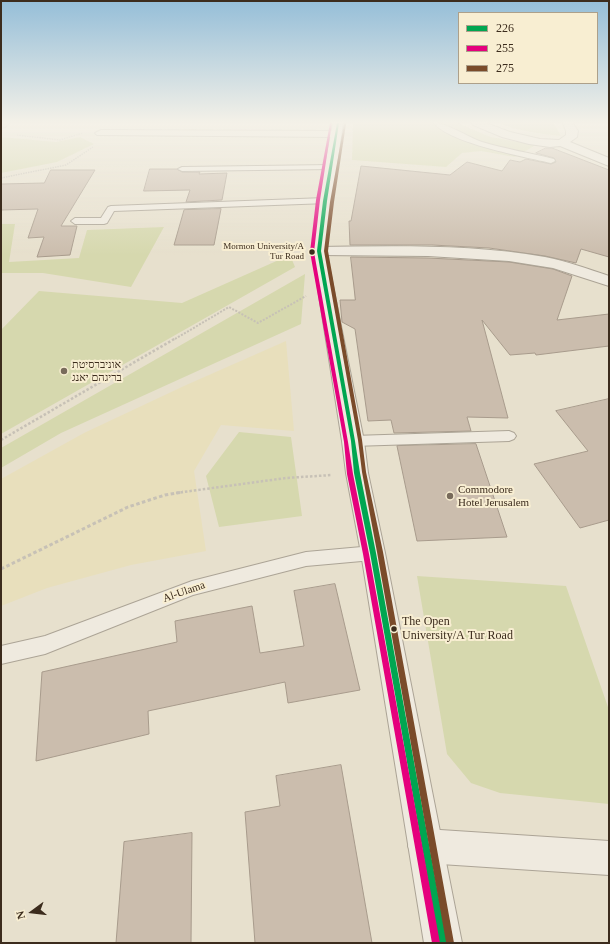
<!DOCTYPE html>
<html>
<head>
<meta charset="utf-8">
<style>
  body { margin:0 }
  #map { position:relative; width:610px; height:944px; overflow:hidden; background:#e7e0cd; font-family:"Times New Roman",serif }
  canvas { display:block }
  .frame { position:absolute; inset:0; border:2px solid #3c2c1d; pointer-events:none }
  .legend { position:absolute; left:458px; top:12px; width:140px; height:72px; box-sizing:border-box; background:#f8eed2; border:1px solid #ada08a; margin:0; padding:5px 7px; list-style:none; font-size:12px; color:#3c2c1d }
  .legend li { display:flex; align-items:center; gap:8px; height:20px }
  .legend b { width:20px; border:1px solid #ada08a }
  .north { position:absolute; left:12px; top:892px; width:40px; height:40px; -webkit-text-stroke:3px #f8eed2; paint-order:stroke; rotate:255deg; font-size:11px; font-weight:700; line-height:16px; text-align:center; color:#3c2c1d }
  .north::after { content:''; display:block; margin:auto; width:14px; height:18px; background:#3c2c1d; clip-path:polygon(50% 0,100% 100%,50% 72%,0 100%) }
</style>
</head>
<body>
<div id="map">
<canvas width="610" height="944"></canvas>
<div class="frame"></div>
<ul class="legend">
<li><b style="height:5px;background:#00a651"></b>226</li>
<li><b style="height:5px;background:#e5007d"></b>255</li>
<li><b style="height:5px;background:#7a4b2a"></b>275</li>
</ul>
<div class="north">N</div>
</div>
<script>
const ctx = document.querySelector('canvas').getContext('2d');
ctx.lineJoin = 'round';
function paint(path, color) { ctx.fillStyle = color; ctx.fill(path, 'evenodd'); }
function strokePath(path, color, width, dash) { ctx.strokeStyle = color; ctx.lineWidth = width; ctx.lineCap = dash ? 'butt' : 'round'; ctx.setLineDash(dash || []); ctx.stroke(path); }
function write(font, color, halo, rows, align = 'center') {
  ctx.font = font + ' "Times New Roman",Heebo,serif'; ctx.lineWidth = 4; ctx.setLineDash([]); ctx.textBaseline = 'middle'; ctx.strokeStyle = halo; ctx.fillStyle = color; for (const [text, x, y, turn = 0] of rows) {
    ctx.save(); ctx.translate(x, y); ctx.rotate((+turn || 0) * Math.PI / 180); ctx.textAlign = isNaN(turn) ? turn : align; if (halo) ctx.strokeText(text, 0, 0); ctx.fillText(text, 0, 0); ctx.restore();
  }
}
paint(new Path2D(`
  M 286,341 L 294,431 L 221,425 L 194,471 L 206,551 L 131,565 L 47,588 L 1,606 L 1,479 L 84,433 L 184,386 Z`), '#e8dfbc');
paint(new Path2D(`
  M 353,123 L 458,123 L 491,137 L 536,145 L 515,157 L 481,151 L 462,153 L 446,167 L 352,160 Z
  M 498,123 L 554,123 L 561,136 C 539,134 519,131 498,123 Z
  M 1,137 L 56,142 L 80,137 L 94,144 L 57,162 L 1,173 Z
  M 1,224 L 15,224 L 9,262 L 79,258 L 87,230 L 164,227 L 131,287 L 43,273 L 1,273 Z
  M 290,255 L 295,267 L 1,434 L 1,330 L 39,291 L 182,303 Z
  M 305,274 L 301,324 L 61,433 L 1,468 L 1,448 Z
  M 239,432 L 291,437 L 302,516 L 219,527 L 206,476 Z
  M 417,576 L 566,586 L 609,710 L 609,804 L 500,793 L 471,783 L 447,754 Z`), '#d6d8ae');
const building = new Path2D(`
  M 546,148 L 552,148 L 609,170 L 609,257 L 581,249 L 576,263 L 545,256 L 489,248 L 432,245 L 350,245 L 349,221 L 351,221 L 361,166 L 450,175 L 467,162 L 502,171 L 510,160 L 520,162 L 526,159 L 551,164 L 556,162 L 554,158 L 536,153 Z
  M 150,169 L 177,169 L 182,172 L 200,172 L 199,174 L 227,173 L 222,200 L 186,202 L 190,190 L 144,191 Z
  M 51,170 L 95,170 L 61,226 L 77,226 L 70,255 L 37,257 L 44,237 L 28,238 L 38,209 L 1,210 L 1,184 L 44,183 Z
  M 221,209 L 214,245 L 174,245 L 184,210 Z
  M 351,257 L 428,258 L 509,262 L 553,269 L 572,276 L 557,320 L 609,314 L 609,346 L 536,355 L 535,353 L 510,355 L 482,320 L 508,418 L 467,417 L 471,431 L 394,433 L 391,420 L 368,421 L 355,329 L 342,322 L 340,300 L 355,300 Z
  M 609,399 L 609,520 L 580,528 L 534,464 L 588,451 L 556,411 Z
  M 476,444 L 507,537 L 417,541 L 397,446 Z
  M 335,584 L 360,690 L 288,703 L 285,682 L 148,711 L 149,734 L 36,761 L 42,672 L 177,642 L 175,621 L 252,606 L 260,653 L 304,646 L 294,591 Z
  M 341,765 L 372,943 L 255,943 L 245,812 L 280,806 L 276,776 Z
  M 192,833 L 191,943 L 116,943 L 124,842 Z`);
paint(building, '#cbbdad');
strokePath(building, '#a89b8c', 1);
const service = new Path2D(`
  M 434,123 C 447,123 468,137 482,142 C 505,149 530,153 554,159 L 555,161 L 551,163 C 525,157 449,143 434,123 Z
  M 330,165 L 334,167 L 333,169 L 182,171 L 178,169 L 182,167 Z
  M 325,198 L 328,199 L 329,201 L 328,203 L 114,211 L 107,223 L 104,224 L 75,224 L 71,221 L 75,218 L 101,218 L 108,207 L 111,206 Z
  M 509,431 L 514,433 L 516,436 L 514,439 L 509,441 L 353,446 L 348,445 L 346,441 L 348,437 L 353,436 Z
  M 373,546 L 379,548 L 381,553 L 379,558 L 373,560 L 306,566 L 193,595 L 45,654 L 1,664 L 1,646 L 45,636 L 192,581 L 306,552 Z`);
const minor = new Path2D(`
  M 1,123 L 9,123 L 5,127 L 1,128 Z
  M 472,123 L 486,123 L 510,132 L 540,139 L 559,140 L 566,135 L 566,131 L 563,123 L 573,123 L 578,131 L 577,137 L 570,142 L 609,158 L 609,166 L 560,146 L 550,147 L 529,144 L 502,137 L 473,125 Z
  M 101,130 L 336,131 L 342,134 L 336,137 L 97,135 L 95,133 Z
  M 319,247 C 394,246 471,244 545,257 C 567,261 588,269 609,276 L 609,286 L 553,268 L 509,261 L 428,256 L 319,255 L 314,254 L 312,251 L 314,248 Z
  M 425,829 L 609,841 L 609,875 L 425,863 L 413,858 L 408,846 L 413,834 Z`);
const tertiary = new Path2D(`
  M 333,123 L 343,123 L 332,201 L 326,251 L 364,441 L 368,473 L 385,553 L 462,943 L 424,943 L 361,553 L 346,473 L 342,441 L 312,251 L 318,201 Z`);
strokePath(service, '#aca496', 2);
strokePath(minor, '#aca496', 2);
strokePath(tertiary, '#aca496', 2);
strokePath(new Path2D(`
  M 17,135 L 60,140 L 83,133
  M 1,178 L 66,165 L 93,147`), '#c7c1b6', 1.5, [1.5, 1]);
strokePath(new Path2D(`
  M 175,339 L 229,307 L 258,323 L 306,296`), '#c7c1b6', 2, [2, 1.5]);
strokePath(new Path2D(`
  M 1,440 L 176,338
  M 176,493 L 286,478 L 332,475`), '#c7c1b6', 2.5, [2.5, 2]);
strokePath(new Path2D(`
  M 1,569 L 128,507 L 165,495 L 183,492`), '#c7c1b6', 3, [3.5, 2.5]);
paint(service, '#efeadf');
paint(minor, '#efeadf');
paint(tertiary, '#efeadf');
paint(new Path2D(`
  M 337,123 L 339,123 L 327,201 L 321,251 L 355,441 L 360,473 L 376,553 L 447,943 L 439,943 L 370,553 L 354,473 L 351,441 L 317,251 L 323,201 Z`), '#00a651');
paint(new Path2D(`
  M 330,123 L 332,123 L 320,200 L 314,252 L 348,442 L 353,474 L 369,554 L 440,943 L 432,943 L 363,554 L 347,474 L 344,442 L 310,252 L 316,200 Z`), '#e5007d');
paint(new Path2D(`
  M 345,123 L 346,124 L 334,202 L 328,251 L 362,440 L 366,472 L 383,552 L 454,943 L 446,943 L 446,942 L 377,552 L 362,472 L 358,440 L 324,251 L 330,202 L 344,124 Z`), '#7a4b2a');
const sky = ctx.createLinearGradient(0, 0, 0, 255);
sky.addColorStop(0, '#95bed8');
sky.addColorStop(0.48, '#f4f1e8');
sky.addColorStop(1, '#f4f1e800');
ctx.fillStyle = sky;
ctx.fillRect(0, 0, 610, 255);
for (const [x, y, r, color] of [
  [312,252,3.5,"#3c2c1d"],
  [64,371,4,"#786b5b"],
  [450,496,4,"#786b5b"],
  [394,629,3.5,"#3c2c1d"]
]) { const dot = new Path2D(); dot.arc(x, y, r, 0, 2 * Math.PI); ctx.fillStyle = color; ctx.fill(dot); strokePath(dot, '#f8eed2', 1.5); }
write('9px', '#3c2c1d', '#f8eed2', [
  ["Mormon University/A",304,247],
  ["Tur Road",304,257]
], 'right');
write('11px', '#3c2c1d', '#f8eed2', [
  ["אוניברסיטת",72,365],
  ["בריגהם יאנג",72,378],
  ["Commodore",458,490],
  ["Hotel Jerusalem",458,503]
], 'left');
write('11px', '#3c2c1d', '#f8eed2', [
  ["Al-Ulama",184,592,-19]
]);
write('12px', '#3c2c1d', '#f8eed2', [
  ["The Open",402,622],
  ["University/A Tur Road",402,636]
], 'left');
</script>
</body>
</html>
